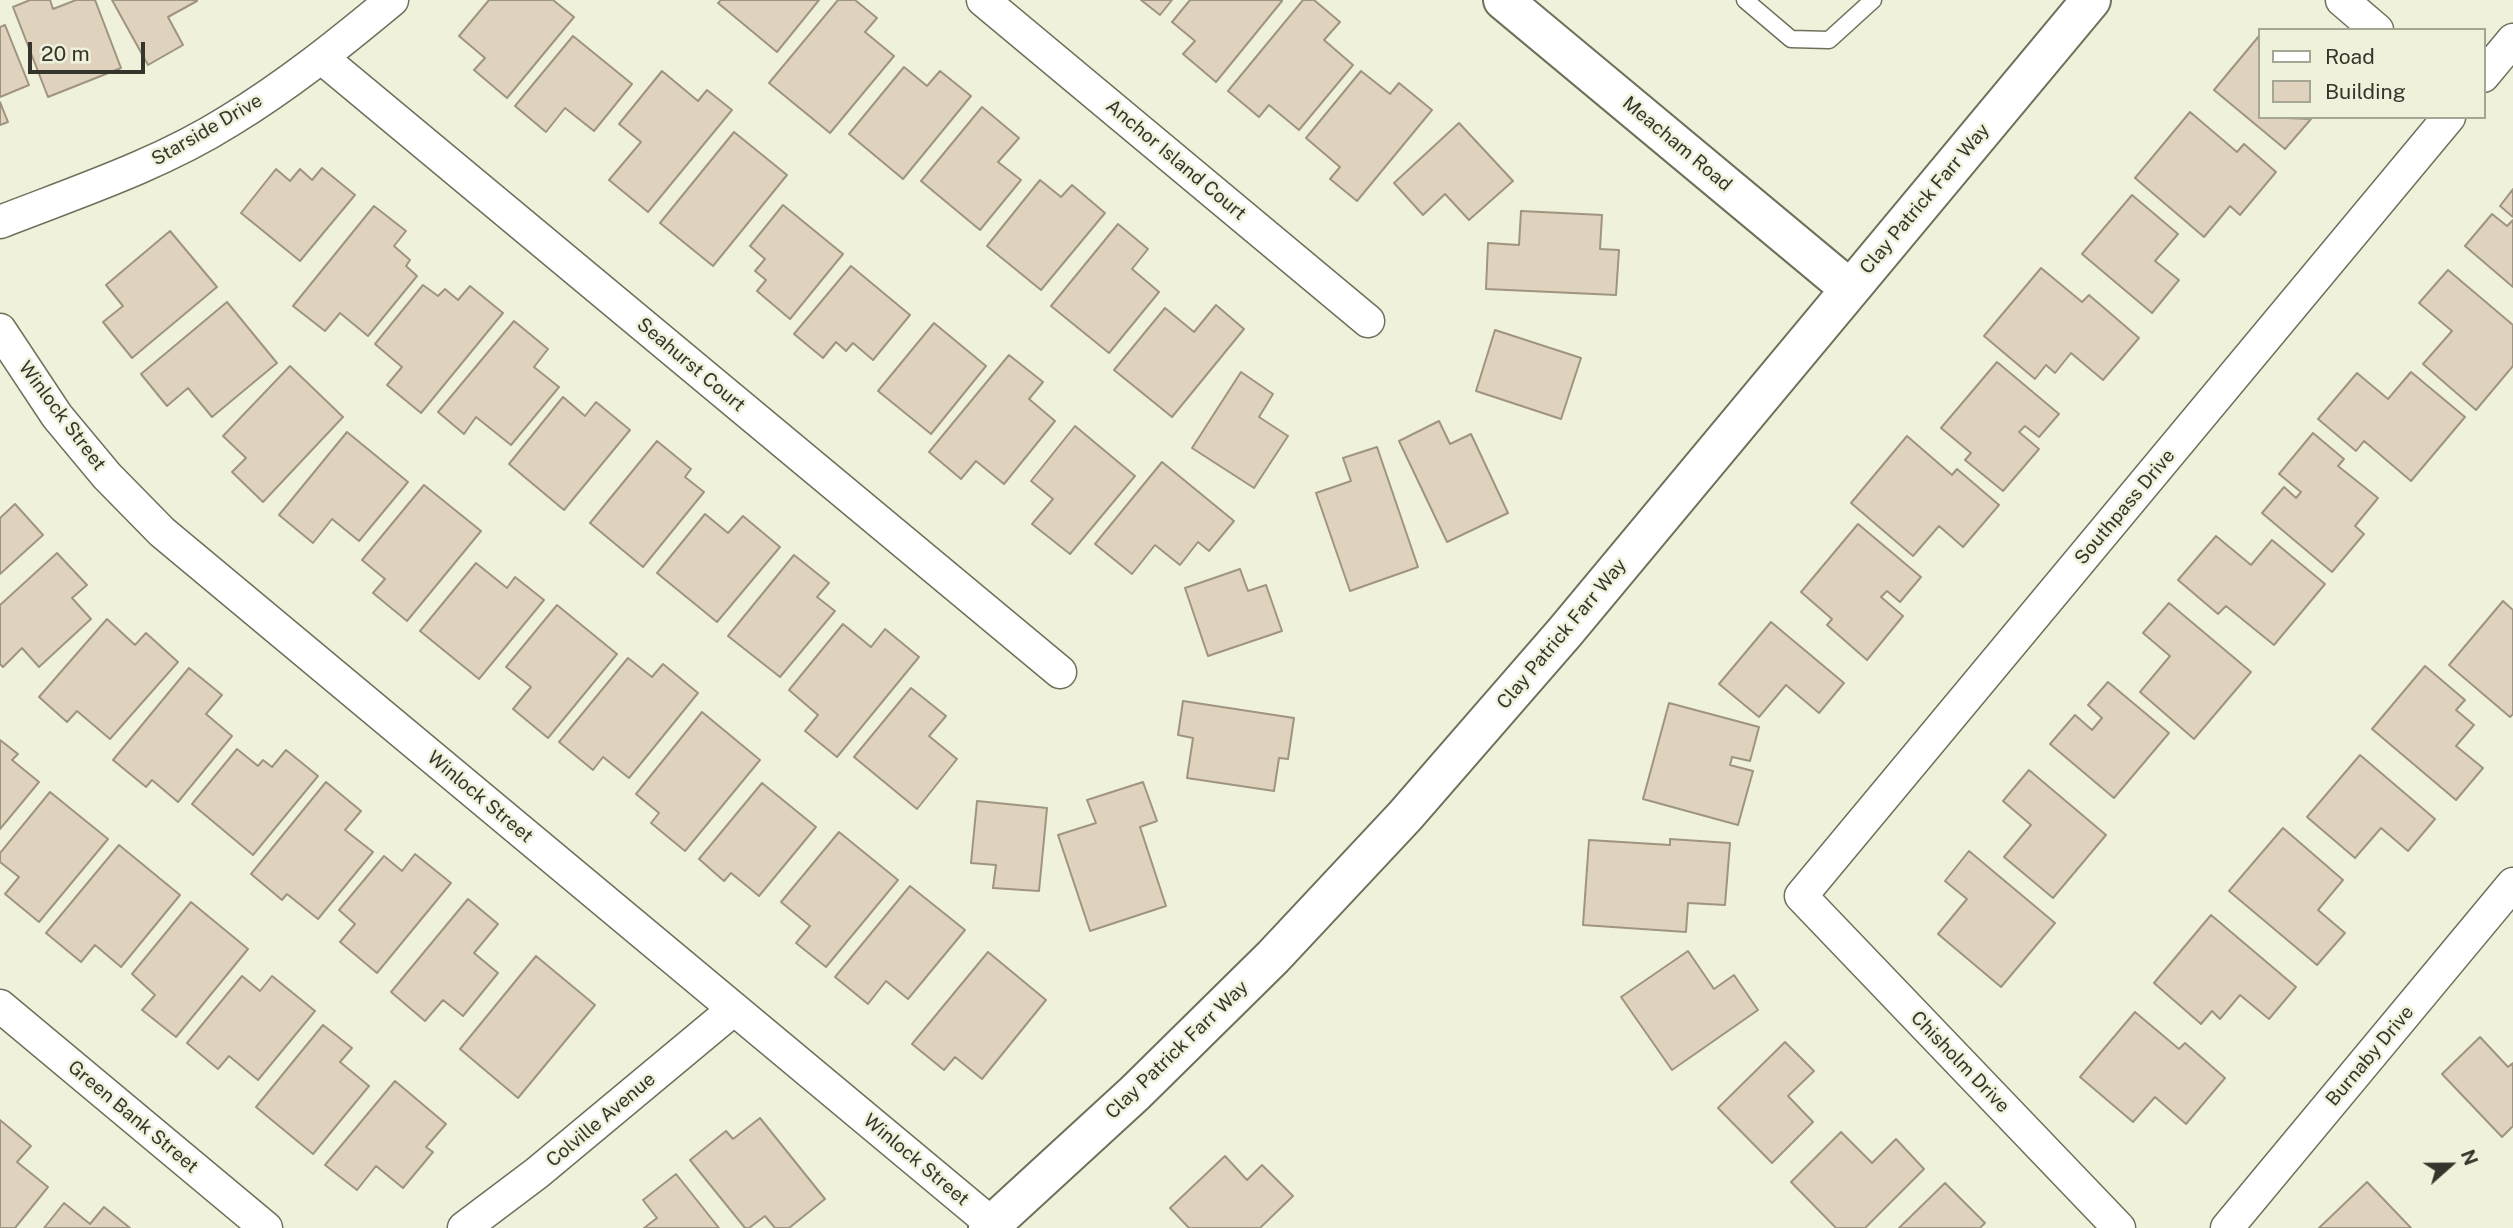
<!DOCTYPE html>
<html>
<head>
<meta charset="utf-8">
<style>
  body { margin:0 }
  #map { position:relative; width:2513px; height:1228px; overflow:hidden; background:#eff1da; font-family:"Public Sans",sans-serif }
  canvas { display:block }
  .legend { position:absolute; left:2258px; top:28px; width:228px; height:91px; box-sizing:border-box; background:#eff1da; border:2px solid #a5a694; margin:0; padding:9px 12px; list-style:none; font-size:21px; color:#35352c }
  .legend li { display:flex; align-items:center; gap:14px; height:35px }
  .legend b { width:35px; border:2px solid #a5a694 }
  .north { position:absolute; left:2415px; top:1130px; width:70px; height:70px; -webkit-text-stroke:5px #eff1da; paint-order:stroke; rotate:69deg; font-size:19px; font-weight:700; line-height:28px; text-align:center; color:#35352c }
  .north::after { content:''; display:block; margin:auto; width:24px; height:32px; background:#35352c; clip-path:polygon(50% 0,100% 100%,50% 72%,0 100%) }
  .scale { position:absolute; left:28px; top:42px; width:117px; height:32px; box-sizing:border-box; border:4px solid #35352c; border-top:0; padding-left:9px; font-size:21px; line-height:24px; white-space:nowrap; color:#35352c; -webkit-text-stroke:5px #eff1da; paint-order:stroke }
</style>
</head>
<body>
<div id="map">
<canvas width="2513" height="1228"></canvas>
<ul class="legend">
<li><b style="height:9px;background:#fff"></b>Road</li>
<li><b style="height:19px;background:#dfd3be"></b>Building</li>
</ul>
<div class="north">N</div>
<div class="scale">20 m</div>
</div>
<script>
const ctx = document.querySelector('canvas').getContext('2d');
ctx.lineJoin = 'round';
function paint(path, color) { ctx.fillStyle = color; ctx.fill(path, 'evenodd'); }
function strokePath(path, color, width, dash) { ctx.strokeStyle = color; ctx.lineWidth = width; ctx.lineCap = dash ? 'butt' : 'round'; ctx.setLineDash(dash || []); ctx.stroke(path); }
function write(font, color, halo, rows, align = 'center') {
  ctx.font = font + ' "Public Sans",sans-serif'; ctx.lineWidth = 5; ctx.setLineDash([]); ctx.textBaseline = 'middle'; ctx.strokeStyle = halo; ctx.fillStyle = color; for (const [text, x, y, turn = 0] of rows) {
    ctx.save(); ctx.translate(x, y); ctx.rotate((+turn || 0) * Math.PI / 180); ctx.textAlign = isNaN(turn) ? turn : align; if (halo) ctx.strokeText(text, 0, 0); ctx.fillText(text, 0, 0); ctx.restore();
  }
}
const building = new Path2D(`
  M 30,0 L 50,0 L 53,9 L 76,0 L 95,0 L 121,68 L 48,97 L 13,7 Z
  M 112,0 L 197,0 L 197,1 L 168,17 L 183,45 L 148,65 Z
  M 489,0 L 553,0 L 574,17 L 507,98 L 474,70 L 485,58 L 459,36 Z
  M 721,0 L 819,0 L 777,52 L 718,3 Z
  M 838,0 L 855,0 L 877,18 L 865,32 L 894,56 L 830,133 L 769,83 Z
  M 1141,0 L 1172,0 L 1160,15 Z
  M 1190,0 L 1282,0 L 1282,1 L 1216,82 L 1183,54 L 1195,41 L 1172,22 Z
  M 1303,0 L 1314,0 L 1340,22 L 1324,40 L 1353,65 L 1299,130 L 1269,105 L 1259,117 L 1228,91 Z
  M 5,25 L 29,85 L 0,97 L 0,27 Z
  M 573,36 L 632,84 L 594,131 L 565,108 L 546,132 L 515,106 Z
  M 2259,36 L 2259,117 L 2311,119 L 2285,149 L 2214,90 Z
  M 904,67 L 927,86 L 940,71 L 971,96 L 903,179 L 849,134 Z
  M 662,71 L 698,101 L 707,90 L 732,110 L 648,212 L 609,180 L 641,142 L 619,124 Z
  M 1361,71 L 1390,94 L 1399,83 L 1432,110 L 1357,201 L 1330,179 L 1340,167 L 1306,138 Z
  M 0,102 L 8,122 L 0,125 Z
  M 982,107 L 1019,138 L 998,162 L 1021,180 L 980,230 L 921,181 Z
  M 2190,112 L 2237,152 L 2244,144 L 2276,172 L 2240,215 L 2230,206 L 2204,237 L 2135,178 Z
  M 1459,123 L 1513,181 L 1469,220 L 1445,194 L 1423,215 L 1394,183 Z
  M 734,132 L 787,175 L 713,266 L 660,223 Z
  M 322,168 L 355,195 L 300,261 L 241,213 L 276,169 L 290,181 L 300,169 L 312,180 Z
  M 1040,180 L 1061,197 L 1072,185 L 1105,213 L 1041,290 L 987,246 Z
  M 2513,189 L 2513,217 L 2500,206 Z
  M 2132,195 L 2178,234 L 2155,261 L 2179,280 L 2152,313 L 2082,254 Z
  M 783,205 L 843,254 L 790,319 L 757,291 L 766,280 L 755,271 L 765,259 L 750,246 Z
  M 374,206 L 406,231 L 394,246 L 410,260 L 406,266 L 417,276 L 368,336 L 340,313 L 325,331 L 293,306 Z
  M 1521,211 L 1602,215 L 1600,249 L 1619,250 L 1616,295 L 1486,289 L 1488,243 L 1519,245 Z
  M 2492,214 L 2507,226 L 2513,220 L 2513,287 L 2465,246 Z
  M 1118,224 L 1148,249 L 1132,269 L 1159,292 L 1109,353 L 1051,306 Z
  M 170,231 L 217,287 L 132,358 L 103,322 L 123,306 L 106,285 Z
  M 851,266 L 910,315 L 873,360 L 853,343 L 846,351 L 836,342 L 823,358 L 794,334 Z
  M 2041,268 L 2082,302 L 2089,295 L 2139,338 L 2103,380 L 2071,353 L 2055,373 L 2046,365 L 2035,379 L 1984,336 Z
  M 2448,270 L 2513,325 L 2513,366 L 2476,410 L 2423,364 L 2452,331 L 2419,303 Z
  M 423,285 L 438,296 L 445,289 L 458,300 L 470,286 L 503,313 L 421,413 L 387,385 L 402,367 L 375,344 Z
  M 227,302 L 277,363 L 212,417 L 188,388 L 167,406 L 141,374 Z
  M 1216,305 L 1244,329 L 1172,417 L 1114,370 L 1165,308 L 1194,332 Z
  M 514,321 L 548,349 L 534,367 L 559,387 L 511,445 L 476,417 L 464,434 L 438,412 Z
  M 934,323 L 986,366 L 931,434 L 878,391 Z
  M 1495,330 L 1581,358 L 1561,419 L 1476,391 Z
  M 1009,355 L 1043,382 L 1029,399 L 1055,421 L 1004,484 L 976,461 L 961,479 L 929,452 Z
  M 1997,362 L 2059,414 L 2039,437 L 2025,426 L 2019,432 L 2039,449 L 2003,491 L 1965,460 L 1971,453 L 1941,428 Z
  M 290,366 L 343,417 L 263,502 L 232,472 L 246,458 L 223,436 Z
  M 1241,372 L 1273,394 L 1259,417 L 1288,436 L 1254,488 L 1192,448 Z
  M 2411,372 L 2465,417 L 2411,481 L 2364,441 L 2356,451 L 2318,419 L 2357,373 L 2388,399 Z
  M 563,397 L 585,416 L 596,402 L 630,430 L 564,510 L 509,464 Z
  M 1439,421 L 1450,444 L 1471,434 L 1508,513 L 1447,542 L 1399,441 Z
  M 1075,426 L 1135,476 L 1070,554 L 1032,524 L 1053,499 L 1031,481 Z
  M 347,432 L 408,482 L 359,541 L 332,519 L 313,543 L 279,515 Z
  M 2313,433 L 2344,459 L 2338,466 L 2378,498 L 2355,526 L 2364,534 L 2332,572 L 2262,513 L 2284,487 L 2296,498 L 2301,492 L 2279,474 Z
  M 1907,436 L 1952,475 L 1957,469 L 1999,505 L 1963,547 L 1939,526 L 1913,556 L 1851,503 Z
  M 657,441 L 691,469 L 685,477 L 704,492 L 643,567 L 590,523 Z
  M 1377,447 L 1418,567 L 1350,591 L 1316,493 L 1351,481 L 1343,458 Z
  M 1162,462 L 1234,521 L 1209,551 L 1198,542 L 1180,565 L 1155,545 L 1132,574 L 1095,544 Z
  M 424,485 L 481,531 L 407,621 L 373,593 L 385,579 L 362,560 Z
  M 15,504 L 43,535 L 0,574 L 0,518 Z
  M 705,514 L 728,533 L 743,516 L 780,547 L 717,622 L 657,573 Z
  M 1858,524 L 1921,577 L 1900,602 L 1887,591 L 1881,597 L 1903,616 L 1867,660 L 1827,625 L 1832,619 L 1801,592 Z
  M 2216,536 L 2251,565 L 2272,540 L 2325,584 L 2274,645 L 2226,606 L 2218,614 L 2178,580 Z
  M 57,553 L 87,585 L 72,598 L 91,619 L 39,667 L 22,648 L 3,667 L 0,664 L 0,605 Z
  M 794,555 L 829,583 L 817,597 L 835,611 L 780,677 L 728,636 Z
  M 476,563 L 507,588 L 515,577 L 544,600 L 479,679 L 420,631 Z
  M 1240,569 L 1248,591 L 1266,585 L 1282,631 L 1208,656 L 1185,588 Z
  M 2503,601 L 2513,610 L 2513,714 L 2510,717 L 2449,665 Z
  M 2169,603 L 2251,672 L 2194,739 L 2140,692 L 2170,656 L 2143,633 Z
  M 557,605 L 617,654 L 548,738 L 513,709 L 531,687 L 506,667 Z
  M 107,619 L 135,645 L 146,633 L 178,662 L 110,739 L 77,711 L 67,722 L 39,697 Z
  M 1771,622 L 1844,683 L 1819,713 L 1786,685 L 1759,717 L 1719,684 Z
  M 843,624 L 871,647 L 885,629 L 919,657 L 837,757 L 805,731 L 818,715 L 789,690 Z
  M 628,658 L 652,677 L 663,664 L 698,693 L 629,778 L 603,757 L 593,770 L 559,742 Z
  M 2425,666 L 2465,700 L 2456,710 L 2474,725 L 2456,746 L 2483,768 L 2456,800 L 2372,729 Z
  M 189,668 L 222,695 L 206,714 L 232,736 L 178,802 L 152,780 L 146,787 L 113,760 Z
  M 2108,682 L 2169,733 L 2114,798 L 2050,744 L 2075,715 L 2092,730 L 2102,718 L 2088,705 Z
  M 911,688 L 946,716 L 929,736 L 957,759 L 917,809 L 854,757 Z
  M 1183,701 L 1294,718 L 1288,759 L 1279,758 L 1274,791 L 1187,778 L 1193,738 L 1178,735 Z
  M 1669,703 L 1759,727 L 1750,761 L 1732,757 L 1730,765 L 1753,771 L 1738,825 L 1643,799 Z
  M 702,712 L 760,760 L 685,851 L 651,823 L 659,813 L 636,794 Z
  M 0,740 L 18,754 L 12,760 L 39,782 L 0,829 Z
  M 237,749 L 258,766 L 263,760 L 272,767 L 286,750 L 318,776 L 253,855 L 192,804 Z
  M 2360,755 L 2435,819 L 2408,851 L 2381,828 L 2355,858 L 2307,817 Z
  M 2029,770 L 2106,835 L 2053,898 L 2004,857 L 2031,825 L 2003,801 Z
  M 326,782 L 361,811 L 345,830 L 373,852 L 318,919 L 287,894 L 282,900 L 251,874 Z
  M 1143,782 L 1157,821 L 1140,827 L 1166,906 L 1090,931 L 1058,835 L 1096,823 L 1087,800 Z
  M 762,783 L 816,827 L 759,896 L 731,873 L 724,881 L 699,859 Z
  M 50,792 L 108,839 L 39,922 L 5,894 L 19,877 L 0,862 L 0,853 Z
  M 977,801 L 1047,808 L 1039,891 L 993,888 L 996,865 L 971,863 Z
  M 2283,828 L 2343,880 L 2318,910 L 2345,933 L 2317,965 L 2229,891 Z
  M 839,832 L 898,880 L 826,967 L 796,943 L 810,926 L 781,902 Z
  M 1670,839 L 1730,843 L 1725,905 L 1688,903 L 1686,932 L 1583,925 L 1589,840 L 1670,845 Z
  M 119,845 L 180,895 L 121,967 L 95,945 L 81,962 L 46,933 Z
  M 1969,851 L 2055,923 L 2001,987 L 1938,934 L 1967,899 L 1945,881 Z
  M 415,854 L 451,883 L 377,973 L 340,942 L 355,924 L 339,910 L 384,856 L 402,871 Z
  M 910,886 L 965,930 L 908,999 L 886,981 L 868,1004 L 835,977 Z
  M 468,899 L 498,924 L 474,953 L 498,973 L 463,1016 L 443,1000 L 425,1021 L 391,992 Z
  M 191,902 L 248,949 L 176,1037 L 142,1010 L 155,995 L 132,974 Z
  M 2211,915 L 2296,987 L 2269,1019 L 2240,995 L 2220,1019 L 2212,1011 L 2201,1024 L 2154,983 Z
  M 1688,951 L 1714,989 L 1734,975 L 1758,1010 L 1672,1070 L 1621,997 Z
  M 988,952 L 1046,1000 L 982,1079 L 955,1057 L 944,1070 L 912,1044 Z
  M 536,956 L 595,1005 L 518,1098 L 460,1049 Z
  M 242,976 L 260,991 L 272,976 L 315,1011 L 258,1080 L 229,1056 L 218,1069 L 187,1043 Z
  M 2135,1012 L 2179,1049 L 2185,1043 L 2225,1078 L 2186,1124 L 2155,1097 L 2133,1122 L 2080,1077 Z
  M 323,1025 L 352,1048 L 340,1062 L 369,1086 L 313,1154 L 256,1107 Z
  M 2480,1037 L 2508,1067 L 2513,1063 L 2513,1126 L 2502,1137 L 2442,1074 Z
  M 1785,1042 L 1814,1071 L 1788,1096 L 1813,1122 L 1772,1163 L 1718,1108 Z
  M 395,1081 L 446,1124 L 426,1147 L 433,1152 L 403,1188 L 376,1166 L 357,1190 L 325,1165 Z
  M 760,1118 L 825,1199 L 789,1228 L 775,1228 L 765,1216 L 749,1228 L 745,1228 L 690,1160 L 726,1131 L 733,1139 Z
  M 0,1120 L 31,1146 L 17,1162 L 48,1187 L 15,1228 L 0,1228 Z
  M 1841,1132 L 1872,1163 L 1896,1139 L 1924,1169 L 1865,1228 L 1836,1228 L 1791,1182 Z
  M 1225,1156 L 1247,1180 L 1262,1165 L 1293,1196 L 1260,1228 L 1189,1228 L 1170,1208 Z
  M 676,1174 L 719,1228 L 644,1228 L 657,1218 L 643,1200 Z
  M 2367,1182 L 2411,1228 L 2319,1228 Z
  M 1945,1183 L 1985,1223 L 1980,1228 L 1899,1228 Z
  M 64,1203 L 90,1224 L 104,1207 L 130,1228 L 44,1228 Z`);
paint(building, '#dfd3be');
strokePath(building, '#9f9480', 2);
const lane = new Path2D(`
  M 1745,0 L 1791,39 L 1829,40 L 1873,0`);
const street = new Path2D(`
  M 983,0 L 1368,321
  M 2342,0 L 2377,30
  M 322,58 L 1060,672
  M 2483,76 L 2513,40
  M 0,222 C 77,192 159,165 229,121 C 288,85 339,44 392,0
  M 0,330 L 57,416 L 107,476 L 162,532 L 997,1228
  M 0,1006 L 266,1228
  M 464,1228 L 537,1173 L 734,1009
  M 2119,1228 L 1801,896 L 2449,117
  M 2227,1228 L 2513,884`);
const secondary = new Path2D(`
  M 1503,0 L 1850,289
  M 988,1228 L 1135,1093 L 1273,957 L 1405,816 L 1565,632 L 2091,0`);
strokePath(lane, '#6f705c', 19);
strokePath(street, '#6f705c', 35);
strokePath(secondary, '#6f705c', 42);
strokePath(lane, '#fff', 16);
strokePath(street, '#fff', 32);
strokePath(secondary, '#fff', 38);
write('19px', '#35352c', '#eff1da', [
  ["Starside Drive",207,130,-30],
  ["Meacham Road",1677,144,40],
  ["Anchor Island Court",1176,160,40],
  ["Clay Patrick Farr Way",1925,199,-50],
  ["Seahurst Court",691,365,40],
  ["Winlock Street",62,416,53],
  ["Southpass Drive",2125,507,-50],
  ["Clay Patrick Farr Way",1562,634,-50],
  ["Winlock Street",480,797,40],
  ["Clay Patrick Farr Way",1177,1050,-44],
  ["Burnaby Drive",2370,1056,-50],
  ["Chisholm Drive",1960,1062,46],
  ["Green Bank Street",133,1117,40],
  ["Colville Avenue",601,1120,-40],
  ["Winlock Street",916,1160,40]
]);
</script>
</body>
</html>
